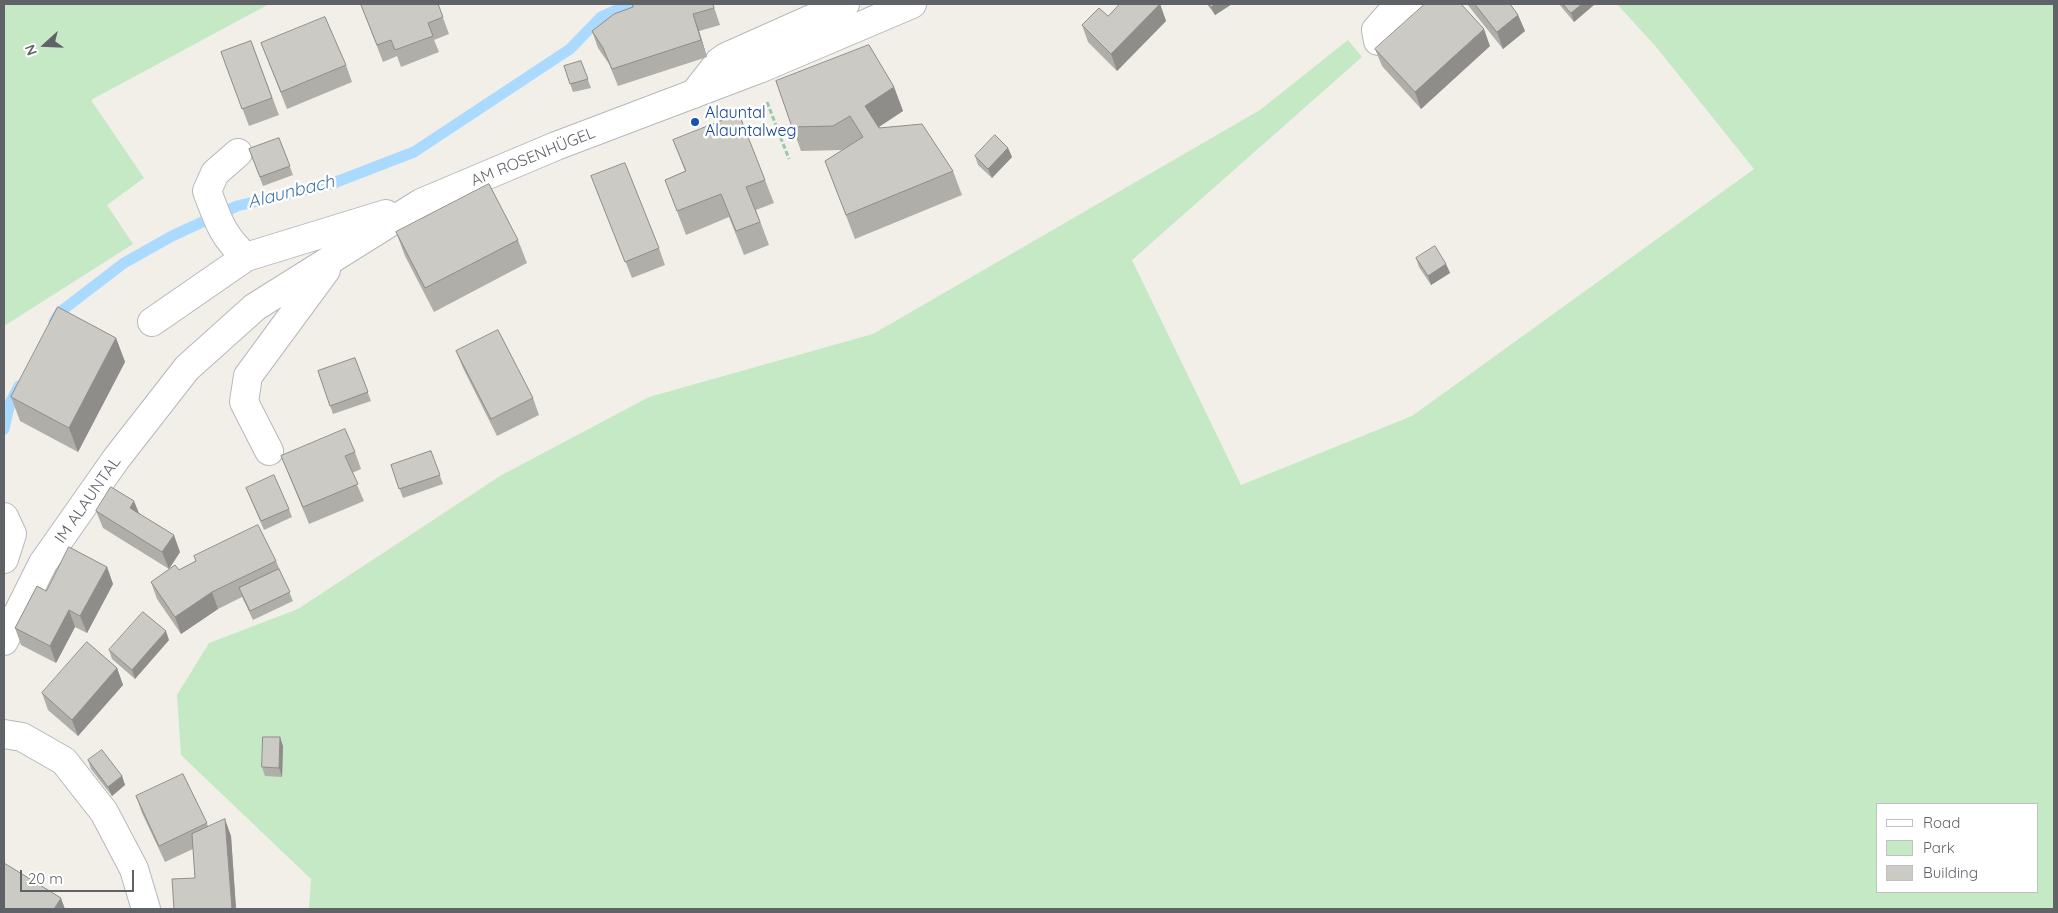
<!DOCTYPE html>
<html>
<head>
<meta charset="utf-8">
<style>
  body { margin:0 }
  #map { position:relative; width:2058px; height:913px; overflow:hidden; background:#f1efe8; font-family:Quicksand,sans-serif }
  canvas { display:block }
  .frame { position:absolute; inset:0; border:5px solid #5f6368; pointer-events:none }
  .legend { position:absolute; left:1876px; top:803px; width:162px; height:90px; box-sizing:border-box; background:#fff; border:1px solid #bfc1c3; margin:0; padding:6px 9px; list-style:none; font-size:15px; color:#5f6368 }
  .legend li { display:flex; align-items:center; gap:10px; height:25px }
  .legend b { width:25px; border:1px solid #bfc1c3 }
  .north { position:absolute; left:20px; top:20px; width:50px; height:50px; -webkit-text-stroke:4px #fff; paint-order:stroke; rotate:250deg; font-size:14px; font-weight:700; line-height:20px; text-align:center; color:#5f6368 }
  .north::after { content:''; display:block; margin:auto; width:18px; height:22px; background:#5f6368; clip-path:polygon(50% 0,100% 100%,50% 72%,0 100%) }
  .scale { position:absolute; left:20px; top:870px; width:114px; height:22px; box-sizing:border-box; border:2px solid #5f6368; border-top:0; padding-left:6px; font-size:15px; line-height:18px; white-space:nowrap; color:#5f6368; -webkit-text-stroke:4px #fff; paint-order:stroke }
</style>
</head>
<body>
<div id="map">
<canvas width="2058" height="913"></canvas>
<div class="frame"></div>
<ul class="legend">
<li><b style="height:6px;background:#fff"></b>Road</li>
<li><b style="height:14px;background:#c5e8c5"></b>Park</li>
<li><b style="height:14px;background:#cccac5"></b>Building</li>
</ul>
<div class="north">N</div>
<div class="scale">20 m</div>
</div>
<script>
const ctx = document.querySelector('canvas').getContext('2d');
ctx.lineJoin = 'round';
function paint(path, color) { ctx.fillStyle = color; ctx.fill(path, 'evenodd'); }
function strokePath(path, color, width, dash) { ctx.strokeStyle = color; ctx.lineWidth = width; ctx.lineCap = dash ? 'butt' : 'round'; ctx.setLineDash(dash || []); ctx.stroke(path); }
function write(font, color, halo, rows, align = 'center') {
  ctx.font = font + ' Quicksand,sans-serif'; ctx.lineWidth = 5; ctx.setLineDash([]); ctx.textBaseline = 'middle'; ctx.strokeStyle = halo; ctx.fillStyle = color; for (const [text, x, y, turn = 0] of rows) {
    ctx.save(); ctx.translate(x, y); ctx.rotate((+turn || 0) * Math.PI / 180); ctx.textAlign = isNaN(turn) ? turn : align; if (halo) ctx.strokeText(text, 0, 0); ctx.fillText(text, 0, 0); ctx.restore();
  }
}
paint(new Path2D(`
  M 4,4 L 269,4 L 91,100 L 144,178 L 107,205 L 133,244 L 4,326 Z
  M 1617,4 L 2054,4 L 2054,909 L 309,909 L 311,879 L 181,755 L 177,695 L 209,643 L 298,609 L 500,476 L 649,397 L 873,334 L 1260,110 L 1348,40 L 1362,57 L 1132,260 L 1241,485 L 1412,416 L 1754,169 L 1657,48 ZM 1877,804 L 2037,804 L 2037,892 L 1877,892 Z`), '#c5e8c5');
strokePath(new Path2D(`
  M 54,322 L 60,312 L 124,263 L 172,236 L 237,206 L 331,184 L 414,152 L 570,49 L 601,17 L 630,4
  M 4,429 L 10,403 L 19,386`), '#aadaff', 11);
const minor = new Path2D(`
  M 1399,4 L 1376,30 L 1378,41 L 1388,40 L 1427,4
  M 694,94 L 719,62 L 726,57 L 845,4
  M 238,153 L 215,173 L 207,191 C 218,220 222,236 246,257
  M 152,322 L 246,257 L 386,214
  M 269,451 L 244,402 L 248,376 L 326,270
  M 4,517 L 12,534 L 4,559
  M 4,641 L 43,563 L 116,459 L 187,368 L 255,307 L 421,203 L 556,146 L 759,69 L 912,4
  M 4,734 L 22,737 L 64,761 L 104,812 L 134,869 L 146,909`);
strokePath(minor, '#b5b8bc', 30);
strokePath(new Path2D(`
  M 767,102 L 789,159`), '#9cc7a9', 3, [5, 2.5]);
strokePath(minor, '#fff', 28);
paint(new Path2D(`
  M 438,4 L 449,34 L 434,40 L 439,52 L 401,67 L 397,56 L 383,62 L 361,5 Z
  M 713,4 L 720,25 L 699,31 L 707,57 L 618,86 L 609,64 L 598,48 L 592,31 Z
  M 1160,4 L 1166,21 L 1117,71 L 1088,42 L 1082,25 L 1108,16 Z
  M 1207,4 L 1232,4 L 1215,15 Z
  M 1467,4 L 1510,4 L 1518,15 L 1525,31 L 1503,49 Z
  M 1559,4 L 1595,4 L 1574,22 Z
  M 251,41 L 279,115 L 249,126 L 221,52 Z
  M 261,43 L 346,65 L 352,82 L 287,109 Z
  M 1490,46 L 1421,109 L 1382,66 L 1375,49 Z
  M 581,61 L 591,88 L 573,92 L 564,66 Z
  M 776,81 L 894,87 L 903,111 L 879,127 L 953,171 L 962,195 L 855,239 L 825,161 L 859,140 L 842,150 L 801,151 Z
  M 279,138 L 293,175 L 263,186 L 249,149 Z
  M 673,140 L 765,180 L 774,203 L 756,210 L 769,245 L 744,255 L 729,217 L 686,235 L 665,180 L 685,171 Z
  M 1008,148 L 1012,157 L 992,178 L 978,165 L 975,156 Z
  M 591,176 L 659,248 L 665,265 L 632,278 Z
  M 396,232 L 518,240 L 527,263 L 434,312 L 405,256 Z
  M 1416,258 L 1446,264 L 1450,273 L 1431,285 L 1419,267 Z
  M 116,338 L 125,362 L 78,452 L 20,421 L 11,397 Z
  M 456,351 L 533,398 L 539,415 L 497,436 L 463,368 Z
  M 355,358 L 371,401 L 333,414 L 318,371 Z
  M 431,451 L 443,484 L 403,498 L 391,465 Z
  M 355,452 L 361,469 L 352,473 L 364,501 L 309,524 L 281,456 Z
  M 246,488 L 289,509 L 292,517 L 264,530 Z
  M 96,511 L 139,513 L 180,552 L 169,569 L 103,528 Z
  M 194,556 L 276,561 L 293,601 L 253,620 L 242,597 L 218,609 L 181,634 L 157,599 L 151,582 L 179,570 L 196,561 Z
  M 107,567 L 113,584 L 87,633 L 75,627 L 56,663 L 21,645 L 15,628 L 46,591 Z
  M 169,640 L 135,679 L 112,659 L 109,650 Z
  M 117,668 L 123,685 L 78,736 L 48,710 L 42,693 Z
  M 283,746 L 282,777 L 265,776 L 262,767 Z
  M 88,760 L 122,776 L 125,785 L 112,796 L 91,769 Z
  M 136,796 L 207,823 L 208,827 L 231,836 L 236,909 L 174,909 L 195,878 L 193,849 L 165,862 L 142,813 Z`), '#afaea9');
paint(new Path2D(`
  M 1160,4 L 1166,21 L 1117,71 L 1111,54 Z
  M 1216,4 L 1232,4 L 1215,15 L 1211,7 Z
  M 1582,4 L 1595,4 L 1574,22 L 1571,13 Z
  M 693,14 L 699,31 L 707,57 L 701,40 Z
  M 1518,15 L 1525,31 L 1503,49 L 1497,32 Z
  M 1484,29 L 1490,46 L 1421,109 L 1415,92 Z
  M 894,87 L 903,111 L 874,130 L 865,106 Z
  M 1008,148 L 1012,157 L 992,178 L 988,169 Z
  M 1446,264 L 1450,273 L 1431,285 L 1428,276 Z
  M 116,338 L 125,362 L 78,452 L 69,428 Z
  M 134,501 L 141,518 L 130,508 Z
  M 174,535 L 180,552 L 169,569 L 162,552 Z
  M 107,567 L 113,584 L 87,633 L 80,616 Z
  M 212,592 L 218,609 L 181,634 L 175,617 Z
  M 69,610 L 75,627 L 56,663 L 50,646 Z
  M 166,631 L 169,640 L 135,679 L 132,670 Z
  M 117,668 L 123,685 L 78,736 L 72,720 Z
  M 280,737 L 283,746 L 282,777 L 279,768 Z
  M 122,776 L 125,785 L 112,796 L 108,787 Z
  M 225,819 L 231,836 L 236,909 L 232,909 Z
  M 61,898 L 65,909 L 54,909 Z`), '#8f8d8a');
const building = new Path2D(`
  M 364,4 L 438,4 L 443,17 L 428,23 L 433,36 L 395,50 L 391,40 L 377,45 L 361,5 Z
  M 632,4 L 713,4 L 714,8 L 693,14 L 701,40 L 612,69 L 603,48 L 592,31 L 614,14 L 633,7 Z
  M 1120,4 L 1160,4 L 1111,54 L 1082,25 L 1099,8 L 1108,16 Z
  M 1209,4 L 1216,4 L 1211,7 Z
  M 1425,4 L 1461,4 L 1484,29 L 1415,92 L 1375,49 Z
  M 1475,4 L 1510,4 L 1518,15 L 1497,32 Z
  M 1563,4 L 1582,4 L 1571,13 Z
  M 325,17 L 346,65 L 281,92 L 261,43 Z
  M 251,41 L 272,98 L 242,109 L 221,52 Z
  M 869,45 L 894,87 L 865,106 L 879,128 L 922,124 L 953,171 L 846,215 L 825,161 L 863,137 L 850,116 L 833,126 L 792,127 L 776,81 Z
  M 581,61 L 588,79 L 570,84 L 564,66 Z
  M 739,114 L 765,180 L 746,187 L 760,222 L 736,231 L 721,194 L 677,211 L 665,180 L 686,171 L 673,140 Z
  M 995,135 L 1008,148 L 988,169 L 975,156 Z
  M 279,138 L 290,166 L 260,177 L 249,149 Z
  M 625,163 L 659,248 L 625,262 L 591,176 Z
  M 489,184 L 518,240 L 425,288 L 396,232 Z
  M 1435,246 L 1446,264 L 1428,276 L 1416,258 Z
  M 58,307 L 116,338 L 69,428 L 11,397 Z
  M 498,330 L 533,398 L 491,419 L 456,351 Z
  M 355,358 L 368,392 L 330,406 L 318,371 Z
  M 345,429 L 355,452 L 345,456 L 358,484 L 303,507 L 281,456 Z
  M 431,451 L 440,475 L 399,489 L 391,465 Z
  M 274,475 L 289,509 L 261,521 L 246,488 Z
  M 111,487 L 134,501 L 130,508 L 174,535 L 162,552 L 96,511 Z
  M 258,525 L 276,561 L 212,592 L 175,617 L 151,582 L 175,565 L 179,570 L 196,561 L 194,556 Z
  M 69,547 L 107,567 L 80,616 L 69,610 L 50,646 L 15,628 L 37,586 L 46,591 Z
  M 279,569 L 290,592 L 250,611 L 239,588 Z
  M 143,612 L 166,631 L 132,670 L 109,650 Z
  M 87,642 L 117,668 L 72,720 L 42,693 Z
  M 263,737 L 280,737 L 279,768 L 262,767 Z
  M 102,750 L 122,776 L 108,787 L 88,760 Z
  M 183,774 L 207,823 L 159,846 L 136,796 Z
  M 225,819 L 232,909 L 174,909 L 172,879 L 195,878 L 192,834 Z
  M 4,863 L 61,898 L 54,909 L 4,909 Z`);
paint(building, '#cccac5');
strokePath(building, '#8f8d8a', 1);
for (const [x, y, r, color] of [
  [695,122,5,"#1a4fb4"]
]) { const dot = new Path2D(); dot.arc(x, y, r, 0, 2 * Math.PI); ctx.fillStyle = color; ctx.fill(dot); strokePath(dot, '#fff', 2); }
write('16px', '#164399', '#fff', [
  ["Alauntal",705,113],
  ["Alauntalweg",705,131]
], 'left');
write('16px', '#5f6368', '#fff', [
  ["AM ROSENHÜGEL",533,157,-22],
  ["IM ALAUNTAL",88,500,-55]
]);
write('italic 18px', '#4174aa', '#fff', [
  ["Alaunbach",291,192,-14]
]);
</script>
</body>
</html>
